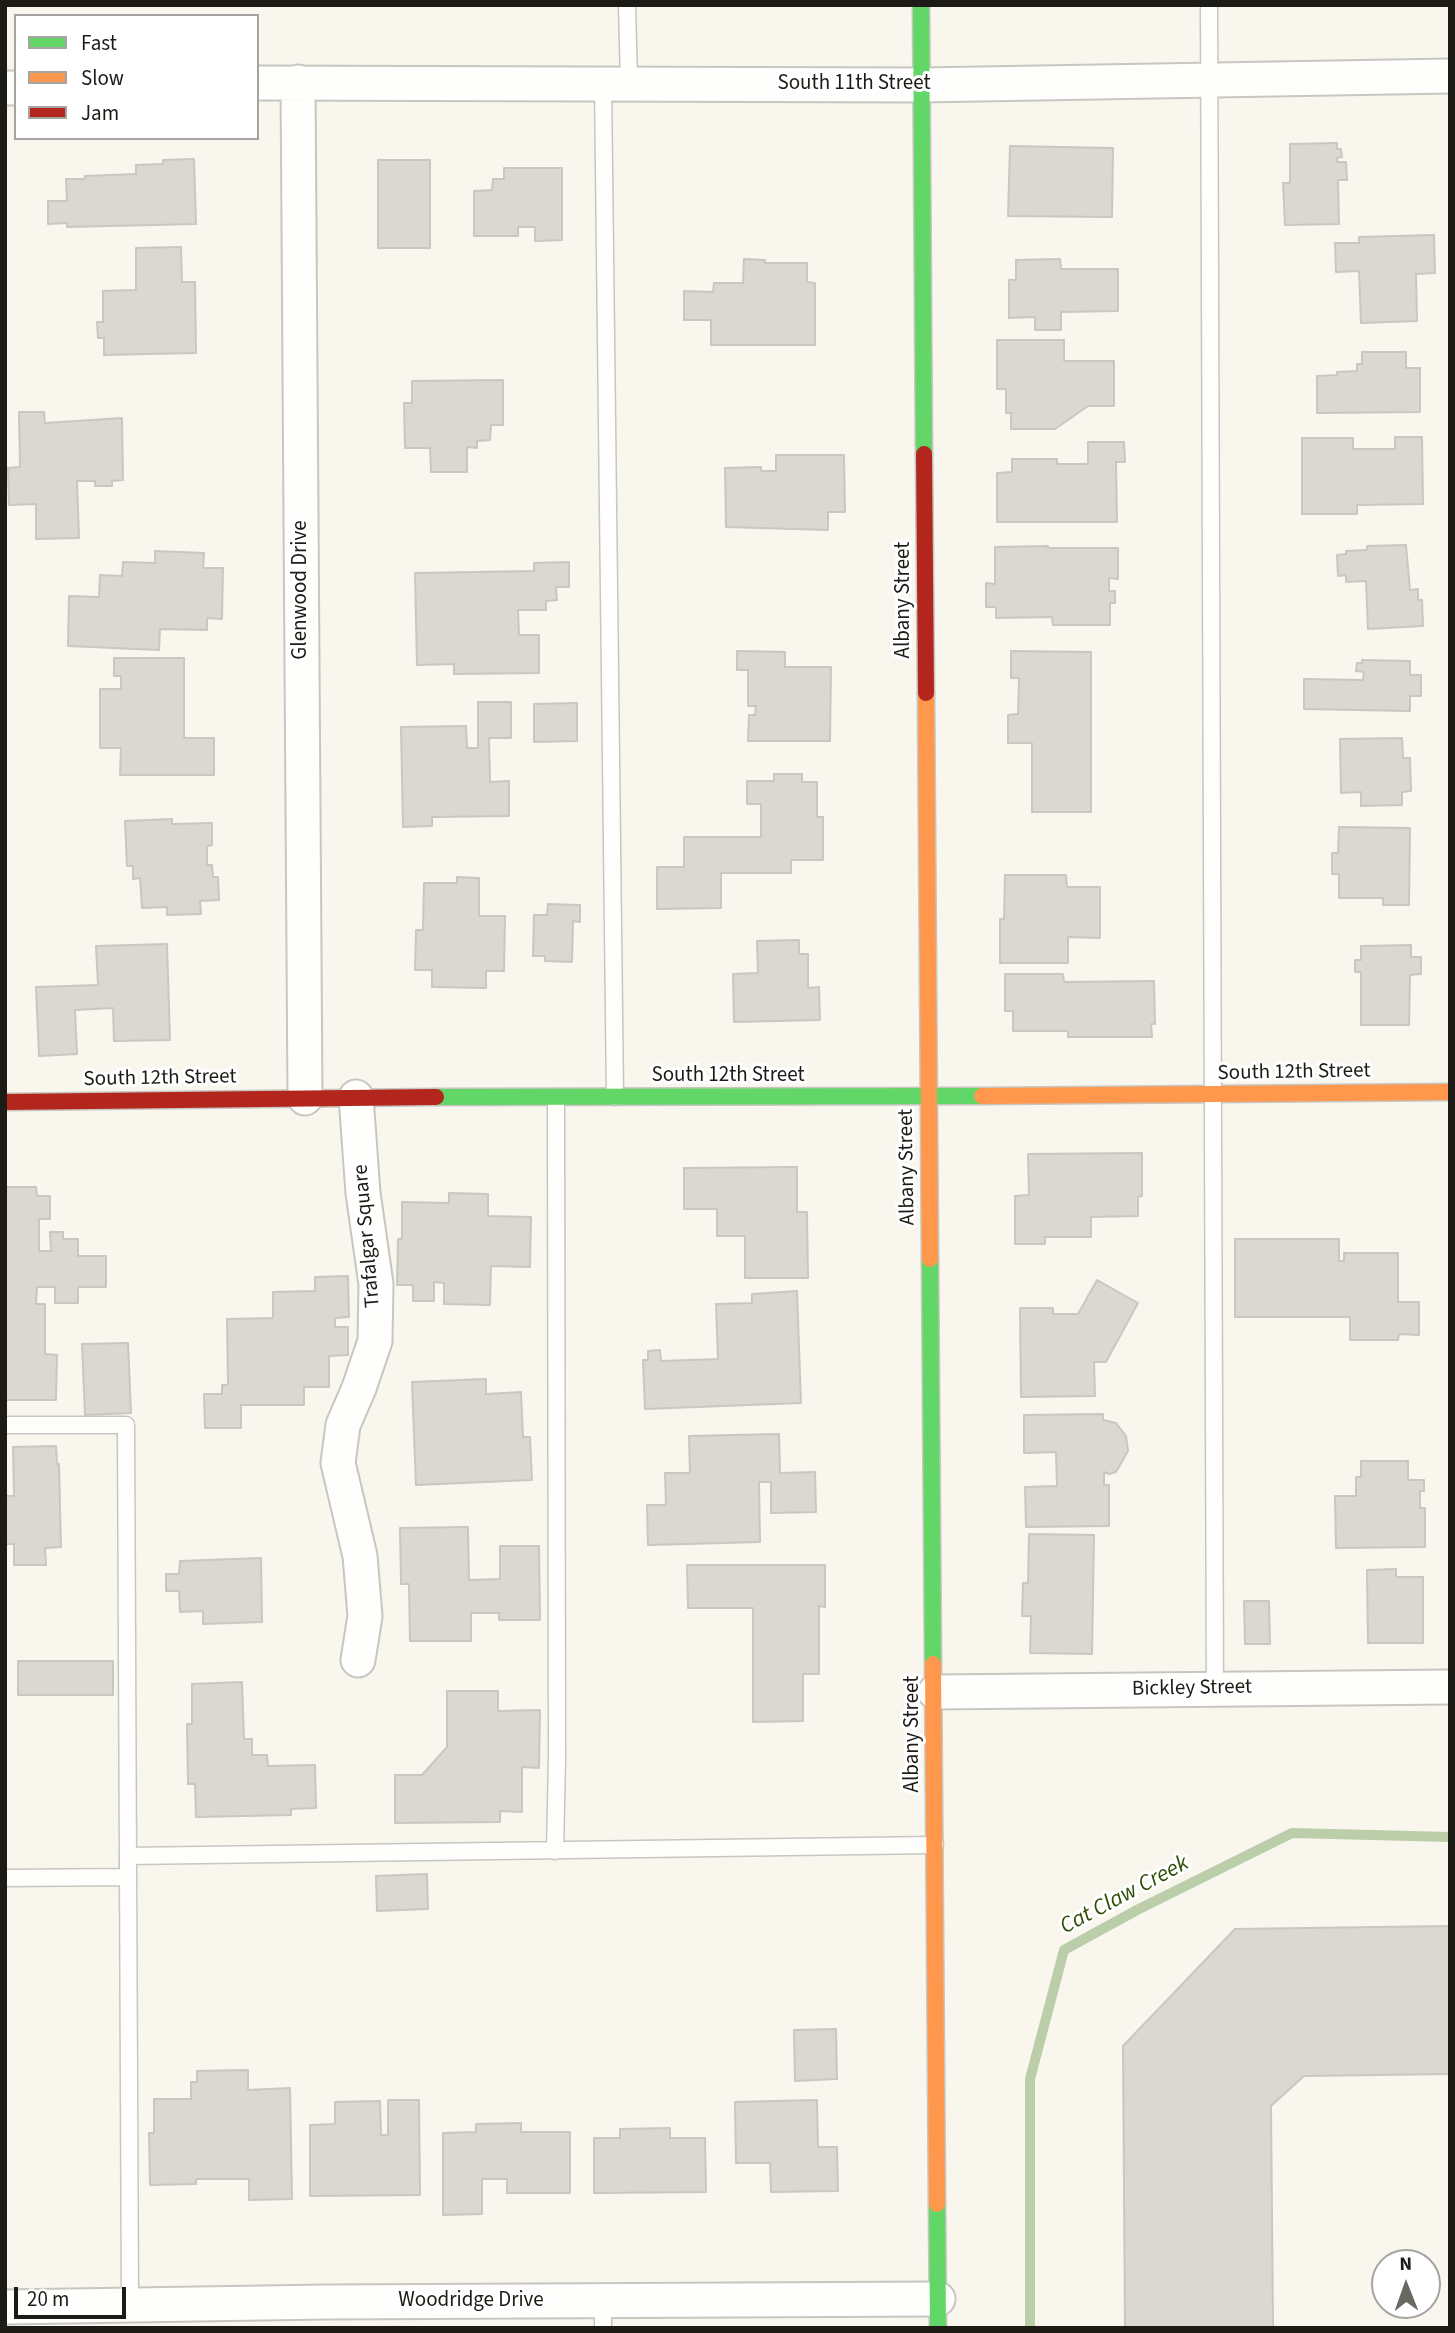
<!DOCTYPE html>
<html>
<head>
<meta charset="utf-8">
<style>
  body { margin:0 }
  #map { position:relative; width:1455px; height:2333px; overflow:hidden; background:#f9f6ee; font-family:"Source Sans 3",sans-serif }
  canvas { display:block }
  .frame { position:absolute; inset:0; border:7px solid #1d1b16; pointer-events:none }
  .legend { position:absolute; left:14px; top:14px; width:245px; height:126px; box-sizing:border-box; background:#fff; border:2px solid #a5a4a2; margin:0; padding:9px 12px; list-style:none; font-size:21px; color:#1d1b16 }
  .legend li { display:flex; align-items:center; gap:14px; height:35px }
  .legend b { width:35px; border:2px solid #a5a4a2 }
  .north { position:absolute; left:1371px; top:2249px; width:70px; height:70px; box-sizing:border-box; background:#fff; border:2px solid #a5a4a2; border-radius:50%; rotate:359deg; font-size:19px; font-weight:700; line-height:28px; text-align:center; color:#1d1b16 }
  .north::after { content:''; display:block; margin:auto; width:24px; height:32px; background:#6a6862; clip-path:polygon(50% 0,100% 100%,50% 72%,0 100%) }
  .scale { position:absolute; left:14px; top:2287px; width:112px; height:32px; box-sizing:border-box; border:4px solid #1d1b16; border-top:0; padding-left:9px; font-size:21px; line-height:24px; white-space:nowrap; color:#1d1b16; -webkit-text-stroke:5px #fff; paint-order:stroke }
</style>
</head>
<body>
<div id="map">
<canvas width="1455" height="2333"></canvas>
<div class="frame"></div>
<ul class="legend">
<li><b style="height:9px;background:#63d668"></b>Fast</li>
<li><b style="height:9px;background:#ff974d"></b>Slow</li>
<li><b style="height:9px;background:#b3261e"></b>Jam</li>
</ul>
<div class="north">N</div>
<div class="scale">20 m</div>
</div>
<script>
const ctx = document.querySelector('canvas').getContext('2d');
ctx.lineJoin = 'round';
function strokePath(path, color, width, dash) { ctx.strokeStyle = color; ctx.lineWidth = width; ctx.lineCap = dash ? 'butt' : 'round'; ctx.setLineDash(dash || []); ctx.stroke(path); }
function paint(path, color) { ctx.fillStyle = color; ctx.fill(path, 'evenodd'); }
function write(font, color, halo, rows, align = 'center') {
  ctx.font = font + ' "Source Sans 3",sans-serif'; ctx.lineWidth = 6; ctx.setLineDash([]); ctx.textBaseline = 'middle'; ctx.strokeStyle = halo; ctx.fillStyle = color; for (const [text, x, y, turn = 0] of rows) {
    ctx.save(); ctx.translate(x, y); ctx.rotate((+turn || 0) * Math.PI / 180); ctx.textAlign = isNaN(turn) ? turn : align; if (halo) ctx.strokeText(text, 0, 0); ctx.fillText(text, 0, 0); ctx.restore();
  }
}
strokePath(new Path2D(`
  M 1030,2328 L 1030,2079 L 1064,1950 L 1137,1910 L 1292,1833 L 1450,1837`), '#bccdaa', 10);
const building = new Path2D(`
  M 1337,143 L 1337,149 L 1341,149 L 1342,157 L 1337,158 L 1337,162 L 1346,162 L 1347,180 L 1338,180 L 1339,224 L 1285,225 L 1283,183 L 1290,183 L 1290,144 Z
  M 1010,146 L 1113,148 L 1112,217 L 1008,216 Z
  M 194,159 L 196,224 L 67,227 L 67,223 L 48,224 L 48,201 L 67,201 L 66,179 L 85,179 L 85,176 L 136,174 L 136,165 L 163,164 L 163,160 Z
  M 378,160 L 430,160 L 430,248 L 378,248 Z
  M 504,168 L 562,168 L 562,240 L 535,241 L 535,227 L 518,227 L 518,236 L 474,236 L 474,191 L 492,190 L 493,179 L 504,179 Z
  M 1434,235 L 1435,273 L 1416,274 L 1417,321 L 1361,323 L 1359,271 L 1336,272 L 1335,243 L 1359,243 L 1359,237 Z
  M 181,247 L 182,282 L 195,282 L 196,353 L 104,355 L 104,338 L 98,338 L 97,322 L 103,322 L 103,291 L 136,290 L 136,248 Z
  M 744,259 L 765,260 L 765,263 L 807,263 L 807,282 L 815,283 L 815,345 L 711,345 L 711,320 L 684,320 L 684,291 L 713,292 L 714,283 L 743,283 Z
  M 1060,259 L 1061,269 L 1118,269 L 1118,311 L 1061,312 L 1061,330 L 1035,330 L 1035,317 L 1009,318 L 1009,280 L 1016,280 L 1016,260 Z
  M 997,340 L 1064,340 L 1064,361 L 1114,361 L 1114,406 L 1088,406 L 1055,429 L 1011,429 L 1011,413 L 1006,413 L 1006,389 L 997,389 Z
  M 1362,352 L 1406,352 L 1406,368 L 1420,368 L 1420,412 L 1317,413 L 1317,376 L 1337,375 L 1337,372 L 1357,371 L 1357,364 L 1362,364 Z
  M 503,380 L 503,425 L 491,425 L 490,440 L 477,441 L 477,448 L 467,447 L 467,472 L 431,472 L 430,448 L 405,448 L 404,403 L 412,403 L 412,381 Z
  M 19,412 L 44,412 L 45,423 L 122,418 L 123,480 L 112,481 L 112,486 L 95,486 L 95,481 L 77,481 L 79,538 L 36,539 L 36,504 L 9,505 L 8,468 L 20,467 Z
  M 1395,437 L 1422,437 L 1423,504 L 1357,505 L 1357,514 L 1302,514 L 1302,438 L 1353,438 L 1353,449 L 1395,449 Z
  M 1088,442 L 1124,442 L 1125,462 L 1116,462 L 1117,522 L 997,522 L 997,473 L 1012,472 L 1012,459 L 1057,459 L 1057,464 L 1088,464 Z
  M 776,455 L 844,455 L 845,512 L 828,512 L 828,530 L 726,527 L 725,468 L 761,467 L 761,471 L 776,471 Z
  M 1406,545 L 1410,590 L 1418,589 L 1418,600 L 1422,600 L 1423,626 L 1368,629 L 1366,581 L 1346,582 L 1346,575 L 1338,576 L 1337,555 L 1346,554 L 1346,551 L 1367,550 L 1367,546 Z
  M 1048,546 L 1048,548 L 1118,548 L 1118,579 L 1109,578 L 1109,591 L 1115,591 L 1115,603 L 1110,603 L 1110,625 L 1053,625 L 1052,617 L 996,618 L 996,607 L 986,607 L 986,583 L 995,584 L 995,547 Z
  M 155,551 L 204,553 L 203,568 L 223,568 L 222,619 L 207,618 L 207,630 L 160,629 L 159,650 L 68,646 L 69,596 L 99,597 L 100,575 L 122,576 L 123,562 L 155,563 Z
  M 569,562 L 569,587 L 556,587 L 557,600 L 546,601 L 546,610 L 518,610 L 519,635 L 539,635 L 539,673 L 454,674 L 454,664 L 417,665 L 415,573 L 534,571 L 534,563 Z
  M 737,651 L 785,652 L 785,667 L 831,667 L 830,741 L 748,741 L 749,715 L 755,715 L 756,706 L 748,706 L 748,670 L 737,670 Z
  M 1011,651 L 1091,652 L 1091,812 L 1032,812 L 1032,743 L 1008,743 L 1008,715 L 1018,714 L 1019,678 L 1011,678 Z
  M 114,658 L 184,658 L 184,738 L 214,738 L 214,775 L 120,775 L 121,748 L 100,748 L 100,689 L 121,689 L 121,676 L 114,676 Z
  M 1362,660 L 1410,661 L 1410,675 L 1421,675 L 1421,696 L 1410,696 L 1410,711 L 1304,709 L 1304,679 L 1363,680 L 1364,672 L 1356,671 L 1357,663 L 1362,663 Z
  M 478,702 L 511,702 L 511,738 L 489,738 L 490,782 L 509,781 L 509,816 L 432,817 L 432,826 L 403,827 L 401,727 L 466,726 L 467,748 L 478,748 Z
  M 577,703 L 577,741 L 534,742 L 534,704 Z
  M 1402,738 L 1403,758 L 1410,758 L 1411,791 L 1402,792 L 1402,805 L 1361,806 L 1361,792 L 1341,793 L 1340,739 Z
  M 774,774 L 802,774 L 802,782 L 817,782 L 817,817 L 823,817 L 823,860 L 791,860 L 791,873 L 721,873 L 721,908 L 657,909 L 657,867 L 684,867 L 684,837 L 761,837 L 761,804 L 747,804 L 747,781 L 774,781 Z
  M 172,819 L 172,824 L 212,823 L 212,845 L 207,846 L 207,865 L 212,865 L 213,877 L 218,877 L 219,900 L 200,901 L 201,914 L 167,915 L 167,907 L 142,908 L 140,878 L 133,879 L 133,866 L 127,866 L 125,821 Z
  M 1339,827 L 1410,828 L 1409,905 L 1383,905 L 1383,898 L 1339,898 L 1339,874 L 1332,874 L 1332,853 L 1338,853 Z
  M 1005,875 L 1066,875 L 1067,887 L 1100,887 L 1100,938 L 1068,937 L 1068,963 L 1000,963 L 1000,919 L 1004,919 Z
  M 457,877 L 479,878 L 479,916 L 505,916 L 504,971 L 486,971 L 486,988 L 432,987 L 432,970 L 415,970 L 416,930 L 423,930 L 424,883 L 457,883 Z
  M 548,904 L 580,905 L 580,922 L 573,921 L 572,962 L 545,961 L 545,956 L 533,956 L 534,915 L 547,915 Z
  M 799,940 L 799,954 L 808,954 L 808,988 L 819,987 L 820,1020 L 734,1022 L 733,974 L 758,973 L 757,941 Z
  M 167,944 L 170,1040 L 114,1041 L 113,1008 L 75,1010 L 77,1054 L 39,1056 L 36,987 L 98,985 L 96,946 Z
  M 1411,945 L 1411,957 L 1421,957 L 1421,974 L 1410,975 L 1409,1025 L 1361,1025 L 1361,972 L 1355,972 L 1355,960 L 1361,960 L 1361,946 Z
  M 1005,974 L 1063,974 L 1064,982 L 1154,981 L 1155,1024 L 1151,1024 L 1152,1037 L 1068,1037 L 1068,1031 L 1013,1031 L 1013,1011 L 1005,1011 Z
  M 1142,1153 L 1142,1196 L 1138,1197 L 1138,1216 L 1091,1217 L 1091,1237 L 1045,1237 L 1045,1244 L 1015,1244 L 1015,1196 L 1029,1195 L 1028,1154 Z
  M 797,1167 L 797,1212 L 807,1212 L 808,1278 L 745,1278 L 745,1236 L 717,1236 L 717,1209 L 684,1209 L 684,1168 Z
  M 5,1187 L 36,1187 L 37,1196 L 50,1196 L 50,1219 L 39,1219 L 39,1251 L 51,1251 L 50,1232 L 63,1232 L 63,1239 L 78,1239 L 78,1256 L 106,1256 L 106,1287 L 78,1287 L 78,1303 L 55,1303 L 55,1287 L 37,1287 L 36,1304 L 45,1304 L 45,1354 L 57,1355 L 56,1400 L 5,1400 Z
  M 449,1193 L 488,1194 L 488,1216 L 531,1217 L 530,1267 L 491,1266 L 490,1305 L 444,1304 L 444,1283 L 434,1282 L 434,1301 L 413,1301 L 413,1285 L 397,1285 L 398,1239 L 402,1239 L 402,1202 L 449,1203 Z
  M 1235,1239 L 1339,1239 L 1339,1261 L 1344,1261 L 1344,1253 L 1398,1253 L 1398,1302 L 1419,1302 L 1419,1335 L 1399,1334 L 1398,1340 L 1350,1340 L 1350,1317 L 1235,1317 Z
  M 348,1276 L 349,1317 L 335,1318 L 335,1327 L 348,1327 L 348,1355 L 329,1356 L 329,1387 L 304,1387 L 304,1405 L 241,1405 L 241,1428 L 205,1428 L 204,1394 L 222,1394 L 222,1385 L 228,1385 L 227,1319 L 273,1318 L 273,1292 L 315,1291 L 315,1277 Z
  M 1097,1280 L 1138,1303 L 1106,1362 L 1094,1362 L 1095,1396 L 1021,1397 L 1020,1308 L 1053,1308 L 1053,1314 L 1078,1314 Z
  M 797,1291 L 801,1403 L 645,1409 L 643,1360 L 648,1360 L 648,1351 L 660,1350 L 661,1361 L 718,1359 L 716,1304 L 752,1303 L 752,1294 Z
  M 128,1343 L 131,1413 L 85,1415 L 82,1344 Z
  M 486,1379 L 486,1394 L 521,1392 L 523,1437 L 530,1437 L 532,1480 L 416,1485 L 412,1382 Z
  M 1103,1414 L 1103,1420 L 1116,1423 L 1126,1436 L 1128,1451 L 1116,1472 L 1109,1474 L 1104,1472 L 1104,1485 L 1109,1485 L 1109,1526 L 1026,1527 L 1025,1487 L 1057,1486 L 1056,1452 L 1024,1453 L 1024,1415 Z
  M 779,1434 L 780,1473 L 815,1472 L 816,1512 L 771,1513 L 771,1482 L 759,1482 L 760,1542 L 648,1545 L 647,1505 L 666,1505 L 665,1473 L 690,1473 L 689,1436 Z
  M 56,1446 L 57,1464 L 59,1464 L 61,1547 L 45,1548 L 46,1565 L 14,1565 L 14,1544 L 5,1544 L 5,1496 L 14,1496 L 13,1447 Z
  M 1361,1461 L 1408,1461 L 1408,1480 L 1424,1480 L 1424,1491 L 1420,1491 L 1420,1508 L 1425,1508 L 1425,1547 L 1336,1548 L 1335,1496 L 1356,1496 L 1356,1477 L 1361,1477 Z
  M 468,1527 L 469,1580 L 500,1579 L 500,1546 L 539,1546 L 540,1620 L 499,1620 L 499,1613 L 471,1613 L 471,1641 L 410,1641 L 409,1584 L 401,1584 L 400,1528 Z
  M 1029,1534 L 1094,1535 L 1092,1654 L 1030,1653 L 1031,1616 L 1022,1616 L 1023,1583 L 1028,1583 Z
  M 261,1558 L 262,1622 L 203,1624 L 203,1611 L 180,1612 L 179,1591 L 166,1591 L 166,1574 L 179,1574 L 180,1561 Z
  M 687,1565 L 825,1565 L 825,1607 L 819,1606 L 819,1674 L 803,1674 L 803,1721 L 753,1722 L 753,1608 L 688,1608 Z
  M 1396,1569 L 1396,1577 L 1423,1577 L 1423,1643 L 1368,1643 L 1367,1570 Z
  M 1244,1601 L 1269,1601 L 1270,1644 L 1245,1644 Z
  M 18,1661 L 113,1661 L 113,1695 L 18,1695 Z
  M 242,1682 L 244,1739 L 252,1739 L 252,1755 L 267,1755 L 268,1766 L 315,1765 L 316,1808 L 291,1809 L 291,1815 L 196,1817 L 195,1784 L 188,1784 L 187,1724 L 192,1724 L 192,1684 Z
  M 447,1691 L 498,1691 L 498,1711 L 540,1710 L 539,1768 L 522,1767 L 522,1812 L 500,1811 L 500,1822 L 395,1823 L 395,1775 L 422,1775 L 447,1747 Z
  M 427,1874 L 428,1909 L 377,1911 L 376,1876 Z
  M 1450,1926 L 1450,2074 L 1304,2076 L 1271,2106 L 1273,2328 L 1125,2328 L 1123,2046 L 1235,1929 Z
  M 836,2029 L 837,2079 L 795,2081 L 794,2030 Z
  M 248,2070 L 248,2090 L 290,2088 L 292,2199 L 249,2200 L 249,2179 L 196,2179 L 196,2184 L 150,2185 L 149,2133 L 154,2133 L 154,2099 L 191,2099 L 191,2082 L 197,2082 L 197,2071 Z
  M 388,2100 L 419,2100 L 420,2195 L 310,2196 L 310,2125 L 335,2124 L 335,2102 L 380,2101 L 381,2135 L 388,2135 Z
  M 817,2100 L 818,2147 L 837,2147 L 838,2191 L 771,2192 L 770,2163 L 736,2163 L 735,2102 Z
  M 521,2123 L 521,2132 L 570,2132 L 570,2193 L 507,2193 L 507,2179 L 482,2179 L 482,2214 L 443,2215 L 443,2133 L 476,2132 L 476,2124 Z
  M 670,2128 L 670,2138 L 705,2138 L 706,2192 L 594,2193 L 594,2138 L 620,2138 L 620,2129 Z`);
paint(building, '#dad8d2');
strokePath(building, '#c8c7c0', 2);
const lane = new Path2D(`
  M 627,5 L 629,83
  M 1209,5 L 1215,1689
  M 603,84 L 615,1097
  M 5,1425 L 126,1425 L 130,2305
  M 555,1851 L 557,1759 L 556,1097
  M 128,1856 L 935,1845
  M 5,1878 L 128,1877
  M 603,2301 L 603,2328`);
const street = new Path2D(`
  M 298,82 L 305,1098
  M 257,83 L 921,85 L 1450,76
  M 5,88 L 16,88
  M 356,1097 L 363,1193 L 376,1284 L 375,1341 L 359,1388 L 343,1425 L 338,1463 L 360,1556 L 365,1616 L 358,1660
  M 935,1692 L 1450,1687
  M 5,2307 L 326,2302 L 938,2299`);
const fast = new Path2D(`
  M 921,5 L 924,454
  M 436,1097 L 982,1096
  M 930,1259 L 933,1664
  M 937,2204 L 938,2328`);
const slow = new Path2D(`
  M 926,693 L 930,1259
  M 982,1096 L 1450,1092
  M 933,1664 L 937,2204`);
const jam = new Path2D(`
  M 924,454 L 926,693
  M 5,1102 L 436,1097`);
strokePath(lane, '#c8c6c0', 19);
strokePath(street, '#c8c6c0', 37);
strokePath(fast, '#c8c6c0', 19);
strokePath(slow, '#c8c6c0', 19);
strokePath(jam, '#c8c6c0', 19);
strokePath(lane, '#fefefc', 16);
strokePath(street, '#fefefc', 33);
strokePath(fast, '#63d668', 16);
strokePath(slow, '#ff974d', 16);
strokePath(jam, '#b3261e', 16);
write('21px', '#1d1b16', '#fff', [
  ["South 11th Street",854,84],
  ["Glenwood Drive",301,590,-90],
  ["Albany Street",904,600,-90],
  ["South 12th Street",1294,1073,-1],
  ["South 12th Street",728,1076],
  ["South 12th Street",160,1079,-1],
  ["Albany Street",908,1167,-91],
  ["Trafalgar Square",368,1236,-95],
  ["Bickley Street",1192,1689,-1],
  ["Albany Street",913,1734,-90],
  ["Woodridge Drive",471,2301]
]);
write('italic 23px', '#2e4d05', '#fff', [
  ["Cat Claw Creek",1125,1896,-28]
]);
</script>
</body>
</html>
